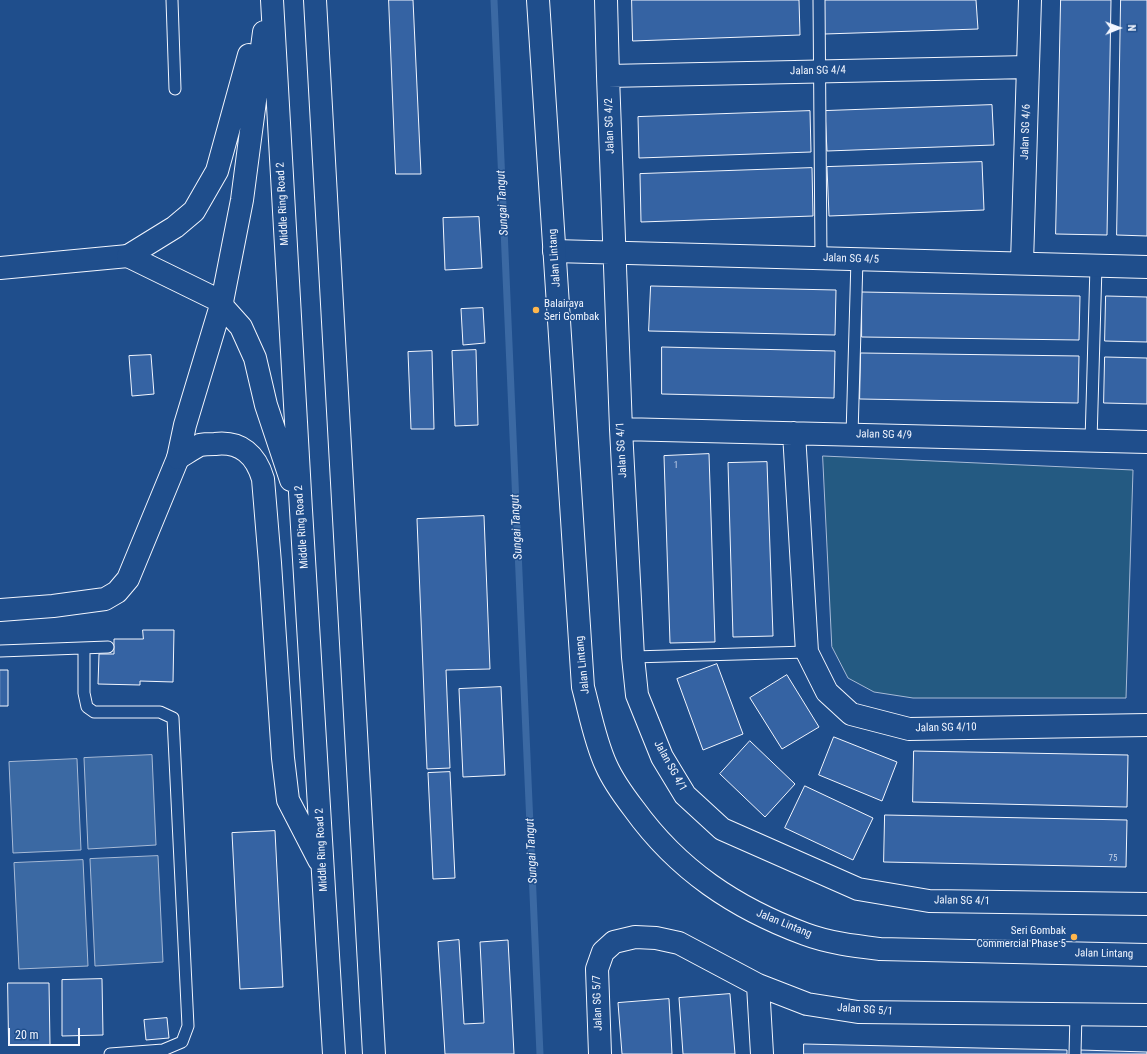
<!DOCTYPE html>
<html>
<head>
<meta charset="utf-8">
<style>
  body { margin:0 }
  #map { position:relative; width:1147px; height:1054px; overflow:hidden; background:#1f4e8c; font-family:"Roboto Condensed",sans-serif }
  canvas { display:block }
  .north { position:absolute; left:1099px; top:8px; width:40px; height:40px; -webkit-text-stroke:3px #1f4e8c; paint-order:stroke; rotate:89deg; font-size:11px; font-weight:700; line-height:16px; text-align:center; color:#f2f6ff }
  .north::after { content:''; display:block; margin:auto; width:14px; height:18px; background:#f2f6ff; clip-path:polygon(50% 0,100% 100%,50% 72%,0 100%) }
  .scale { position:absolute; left:8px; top:1028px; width:72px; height:18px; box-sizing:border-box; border:2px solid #f2f6ff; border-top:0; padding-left:5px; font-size:12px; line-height:14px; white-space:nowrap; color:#f2f6ff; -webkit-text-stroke:3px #1f4e8c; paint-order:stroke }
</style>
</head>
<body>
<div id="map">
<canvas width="1147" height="1054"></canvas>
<div class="north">N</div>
<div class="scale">20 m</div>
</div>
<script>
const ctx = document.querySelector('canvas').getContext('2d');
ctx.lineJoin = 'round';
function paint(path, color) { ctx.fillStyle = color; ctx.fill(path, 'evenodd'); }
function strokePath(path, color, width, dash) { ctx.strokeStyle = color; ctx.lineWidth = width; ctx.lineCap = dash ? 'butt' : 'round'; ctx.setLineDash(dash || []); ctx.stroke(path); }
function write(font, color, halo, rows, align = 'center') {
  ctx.font = font + ' "Roboto Condensed",sans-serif'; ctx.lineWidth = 3; ctx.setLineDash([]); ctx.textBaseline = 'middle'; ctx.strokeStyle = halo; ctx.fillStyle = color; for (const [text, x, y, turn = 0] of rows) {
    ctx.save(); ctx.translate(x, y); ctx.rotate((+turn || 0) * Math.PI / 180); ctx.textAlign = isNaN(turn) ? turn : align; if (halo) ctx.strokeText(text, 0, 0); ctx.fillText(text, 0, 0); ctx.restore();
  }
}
const green = new Path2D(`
  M 823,456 L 1133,470 L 1126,698 L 913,698 L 874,692 L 848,678 L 832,647 Z`);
paint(green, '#245a82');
strokePath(green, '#a8bbd7', 1);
const water = new Path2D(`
  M 152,755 L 156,845 L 88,849 L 84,758 Z
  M 77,759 L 81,850 L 13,853 L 9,762 Z
  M 158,856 L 163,962 L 95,966 L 90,859 Z
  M 83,860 L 88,966 L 19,969 L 14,863 Z`);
paint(water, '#3b69a3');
strokePath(water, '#a8bbd7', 1);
strokePath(new Path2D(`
  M 494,0 L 540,1054`), '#3b69a3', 7);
const building = new Path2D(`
  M 389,0 L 413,0 L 421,174 L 396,174 Z
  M 632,0 L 799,0 L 800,35 L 633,41 Z
  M 824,0 L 976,0 L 978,29 L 825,34 Z
  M 1061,0 L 1111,0 L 1107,235 L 1056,234 Z
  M 1121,0 L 1147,0 L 1147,236 L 1117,235 Z
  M 992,105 L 994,145 L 827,151 L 825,111 Z
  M 810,111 L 811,152 L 639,158 L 638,117 Z
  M 982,162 L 984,210 L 829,216 L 827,167 Z
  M 812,168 L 813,216 L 641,222 L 640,174 Z
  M 479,217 L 482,268 L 445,270 L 443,218 Z
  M 651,286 L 836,290 L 835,335 L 649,331 Z
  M 862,292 L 1080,296 L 1079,340 L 862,337 Z
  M 1106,296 L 1147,297 L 1147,342 L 1105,341 Z
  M 483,308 L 485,343 L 463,345 L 461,309 Z
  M 662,347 L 835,351 L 834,398 L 662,394 Z
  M 476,350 L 478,425 L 455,426 L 452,351 Z
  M 432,351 L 434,429 L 411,429 L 408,352 Z
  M 861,353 L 1079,356 L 1078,403 L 860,399 Z
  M 151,355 L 154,394 L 132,396 L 129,356 Z
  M 1105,357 L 1147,358 L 1147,404 L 1104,403 Z
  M 709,454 L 715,642 L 670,643 L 664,456 Z
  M 767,462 L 773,636 L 733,637 L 728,463 Z
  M 484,516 L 490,669 L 446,670 L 450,768 L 427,769 L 417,519 Z
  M 143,630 L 174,630 L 173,682 L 140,681 L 140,685 L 98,684 L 99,654 L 114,654 L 114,639 L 143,639 Z
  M 717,664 L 743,734 L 703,750 L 677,679 Z
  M 0,670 L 8,670 L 8,706 L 0,706 Z
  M 787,675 L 819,727 L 782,749 L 750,698 Z
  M 501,687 L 505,775 L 463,777 L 459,689 Z
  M 834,737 L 897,762 L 882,801 L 819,775 Z
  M 750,741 L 795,784 L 765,817 L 720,774 Z
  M 914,751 L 1128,755 L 1127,807 L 913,802 Z
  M 450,772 L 455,878 L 433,879 L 428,773 Z
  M 805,786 L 873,818 L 853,860 L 785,828 Z
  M 885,815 L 1127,820 L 1126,867 L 884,862 Z
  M 275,831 L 283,987 L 240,989 L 232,833 Z
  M 459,940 L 464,1024 L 484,1023 L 480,942 L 508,940 L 514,1054 L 445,1054 L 438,942 Z
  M 102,979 L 103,1035 L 62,1036 L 62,980 Z
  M 8,983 L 49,983 L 50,1045 L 9,1045 Z
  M 730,994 L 735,1054 L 683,1054 L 679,998 Z
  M 669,999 L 672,1054 L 622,1054 L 618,1003 Z
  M 167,1018 L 169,1038 L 146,1040 L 144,1020 Z
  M 804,1044 L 1067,1050 L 1067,1054 L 804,1054 Z
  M 1080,1050 L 1147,1052 L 1147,1054 L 1080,1054 Z`);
paint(building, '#3563a3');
strokePath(building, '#f2f6ff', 1);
const service = new Path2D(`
  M 172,0 L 175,89
  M 819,0 L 821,258
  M 852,435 L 857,259
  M 1091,441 L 1096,266
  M 84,648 L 84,693 L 87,707 L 94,712 L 160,712 L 173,718 L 188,1026 L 182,1042 L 163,1050 L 110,1054
  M 0,651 L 108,647
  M 633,657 L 807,652
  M 1075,1054 L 1076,1014`);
const minor = new Path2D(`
  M 606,0 L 608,76 L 621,429 L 633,657 L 637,695 L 662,757 L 685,795 L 722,829 L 858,889 L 929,901 L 1147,904
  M 608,76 L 1028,67
  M 554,251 L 1147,267
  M 1022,263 L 1030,0
  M 0,268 L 128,256
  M 621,429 L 1147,442
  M 794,433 L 807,652 L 827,692 L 851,714 L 909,729 L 1147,725
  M 0,610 L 53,606 L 105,599 L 117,592 L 128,579 L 178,458
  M 758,985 L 762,1054
  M 600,1054 L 597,969 L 603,952 L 614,942 L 635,937 L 656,938 L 679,943 L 758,985 L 807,1004 L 858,1012 L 1147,1015`);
const tertiary = new Path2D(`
  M 538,0 L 583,687 C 590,713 595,741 606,765 C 613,781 624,796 634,809 C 678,870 735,908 805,934 C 829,943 855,946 880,949 L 1147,955`);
const trunk = new Path2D(`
  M 272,0 L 301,510 L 334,1054
  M 315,0 L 374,1054
  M 128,256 L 222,302 L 224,308 L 241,327 L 255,358 L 266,405 L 291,480
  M 128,256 L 175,227 L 194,211 L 217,171 L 249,55
  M 178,458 C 185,454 192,449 200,445 C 204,444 210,444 215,444 C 241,441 256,455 263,479 L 270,563 L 283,758 L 288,800 L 319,860
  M 178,458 L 185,425 L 222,302 L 242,200 L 264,32`);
strokePath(service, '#f2f6ff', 13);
strokePath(minor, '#f2f6ff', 24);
strokePath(tertiary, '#f2f6ff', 24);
strokePath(trunk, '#f2f6ff', 24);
strokePath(service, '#1f4e8c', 11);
strokePath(minor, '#1f4e8c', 22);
strokePath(tertiary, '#1f4e8c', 22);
strokePath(trunk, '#1f4e8c', 22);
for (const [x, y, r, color] of [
  [536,310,4,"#ffb74d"],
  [1074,937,4,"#ffb74d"]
]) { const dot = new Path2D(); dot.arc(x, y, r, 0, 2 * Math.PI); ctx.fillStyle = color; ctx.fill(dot); strokePath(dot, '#1f4e8c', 1.5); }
write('9px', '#c3d1e8', null, [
  ["1",676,466],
  ["75",1113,859]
]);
write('11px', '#f2f6ff', '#1f4e8c', [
  ["Jalan SG 4/4",818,71,-1],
  ["Jalan SG 4/2",610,126,-92],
  ["Jalan SG 4/6",1026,132,-88],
  ["Middle Ring Road 2",283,204,-93],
  ["Jalan Lintang",555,258,-94],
  ["Jalan SG 4/5",851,259,2],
  ["Jalan SG 4/9",884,435,1],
  ["Jalan SG 4/1",622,450,-93],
  ["Middle Ring Road 2",302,527,-94],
  ["Jalan Lintang",583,665,-96],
  ["Jalan SG 4/10",946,728,-1],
  ["Jalan SG 4/1",670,766,61],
  ["Middle Ring Road 2",322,850,-93],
  ["Jalan SG 4/1",962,901,1],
  ["Jalan Lintang",784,924,22],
  ["Jalan Lintang",1104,954,1],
  ["Jalan SG 5/7",598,1003,-92],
  ["Jalan SG 5/1",865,1010,4]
]);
write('11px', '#f2f6ff', '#1f4e8c', [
  ["Balairaya",544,304],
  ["Seri Gombak",544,317],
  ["Seri Gombak",1066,931,"right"],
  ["Commercial Phase 5",1066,944,"right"]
], 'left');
write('italic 12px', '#f2f6ff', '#1f4e8c', [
  ["Sungai Tangut",503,203,-93],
  ["Sungai Tangut",517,527,-93],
  ["Sungai Tangut",532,851,-93]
]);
</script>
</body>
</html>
